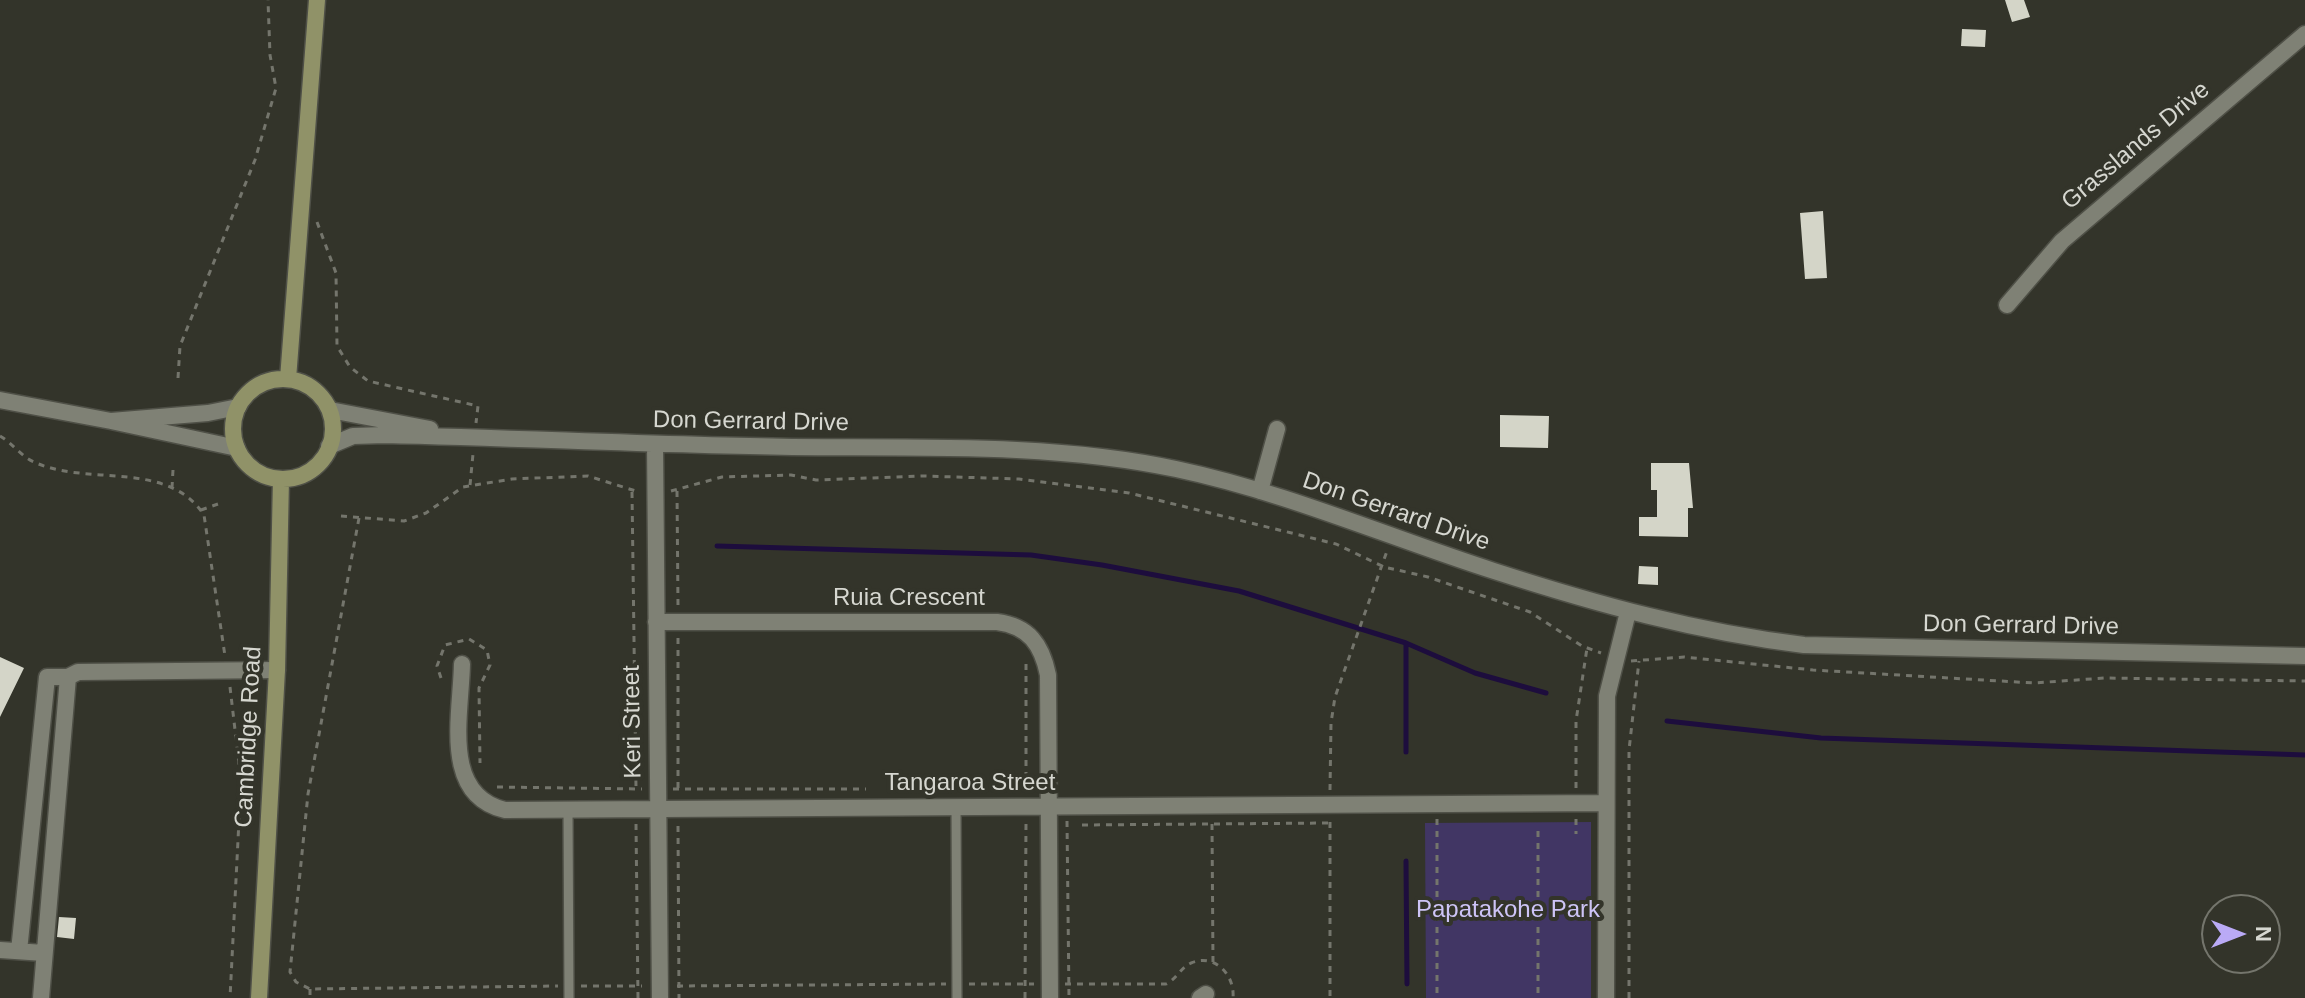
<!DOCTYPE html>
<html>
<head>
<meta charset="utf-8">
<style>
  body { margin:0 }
  #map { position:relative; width:2305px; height:998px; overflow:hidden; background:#33342a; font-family:Helvetica,sans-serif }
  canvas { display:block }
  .north { position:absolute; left:2201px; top:894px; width:80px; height:80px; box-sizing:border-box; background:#33342a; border:2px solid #74756c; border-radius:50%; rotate:90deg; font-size:22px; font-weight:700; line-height:32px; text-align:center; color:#d6d7d0 }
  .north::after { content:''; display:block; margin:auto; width:28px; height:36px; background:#baaaf6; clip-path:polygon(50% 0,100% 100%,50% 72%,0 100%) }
</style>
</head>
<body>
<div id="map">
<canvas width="2305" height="998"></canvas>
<div class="north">N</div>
</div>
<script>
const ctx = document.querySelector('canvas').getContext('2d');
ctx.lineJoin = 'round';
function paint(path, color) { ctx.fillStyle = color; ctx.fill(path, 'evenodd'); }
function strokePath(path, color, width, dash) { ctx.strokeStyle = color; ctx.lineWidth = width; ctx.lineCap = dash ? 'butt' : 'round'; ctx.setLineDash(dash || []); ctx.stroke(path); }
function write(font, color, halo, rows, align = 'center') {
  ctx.font = font + ' Helvetica,sans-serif'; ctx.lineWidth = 8; ctx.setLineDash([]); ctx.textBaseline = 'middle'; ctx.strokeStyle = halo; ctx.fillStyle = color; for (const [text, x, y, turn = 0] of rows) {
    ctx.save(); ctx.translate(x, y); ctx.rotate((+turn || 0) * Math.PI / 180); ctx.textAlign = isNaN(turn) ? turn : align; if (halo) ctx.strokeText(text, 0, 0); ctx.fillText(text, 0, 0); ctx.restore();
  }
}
paint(new Path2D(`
  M 1591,822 L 1591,998 L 1426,998 L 1425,823 Z`), '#413664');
strokePath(new Path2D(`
  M 717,546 L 1031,555 L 1102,565 L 1239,591 L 1406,643 L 1475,673 L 1546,693
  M 1667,721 L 1821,738 L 2305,755
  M 1406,752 L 1406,643
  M 1406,861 L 1407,984`), '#1d0d3d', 5);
paint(new Path2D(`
  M 2005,0 L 2024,0 L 2030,17 L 2012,22 Z
  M 1962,29 L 1986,30 L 1985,47 L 1961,46 Z
  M 1823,211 L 1827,278 L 1805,279 L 1800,213 Z
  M 1500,415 L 1549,416 L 1548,448 L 1500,447 Z
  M 1651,463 L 1689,463 L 1693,508 L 1688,508 L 1688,537 L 1639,536 L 1639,517 L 1657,517 L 1657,490 L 1651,490 Z
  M 1639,566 L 1658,567 L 1658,585 L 1638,584 Z
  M 0,657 L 24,668 L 0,717 Z
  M 59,917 L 76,918 L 74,939 L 57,937 Z`), '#d4d5c8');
const lane = new Path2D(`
  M 956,807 L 957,998
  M 568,810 L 569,998`);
const street = new Path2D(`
  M 2007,305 L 2062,241 L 2305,34
  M 0,400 L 111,421
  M 330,410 L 430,429
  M 655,445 L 660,998
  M 329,446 L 353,436 L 385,435 C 521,438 656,445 792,447 C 916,448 1055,443 1176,469 C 1285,492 1388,537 1494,571 C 1596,604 1697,632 1804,645 L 2305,656
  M 237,448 L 111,421 L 208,413 L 238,407
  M 1260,491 L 1277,429
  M 656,622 L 997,622 C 1029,626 1042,645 1048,675 L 1050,998
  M 462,664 C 461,715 441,795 505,810 L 1606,803
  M 0,950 L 44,953
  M 19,951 L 47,677 L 68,677 L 78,672 L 277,670
  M 41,998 L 68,677
  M 1200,998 L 1206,994
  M 1606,998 L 1607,696 L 1628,612`);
const secondary = new Path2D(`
  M 288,379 L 317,0
  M233 429a50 50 0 1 1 100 0a50 50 0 1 1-100 0Z
  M 259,998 L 277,670 L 281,479`);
strokePath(lane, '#4f5047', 12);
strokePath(street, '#4f5047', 19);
strokePath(secondary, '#4f5047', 19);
strokePath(new Path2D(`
  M 317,222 L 336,273 L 337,346 L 350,367 L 368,381 L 478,406 L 476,423
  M 178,378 L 180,346 L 255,160 L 276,88 L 270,55 L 268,0
  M 0,436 C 12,443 22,457 34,462 C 88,487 167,459 204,515 L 225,656
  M 470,485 L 473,454
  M 172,488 L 173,470
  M 671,491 L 722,477 L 791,475 L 816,480 L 923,476 L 1019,479 L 1129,493 L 1336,544 L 1384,567 L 1428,577 L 1530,612 L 1582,646 L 1601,653
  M 677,491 L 678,606
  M 632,492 L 636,788
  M 201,510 L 218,504
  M 341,516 L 404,521 L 426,513 L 463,487 L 512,479 L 588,476 L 639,492
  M 359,518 L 308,794 L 290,972 L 296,982 L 310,989 L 558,986
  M 678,638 L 678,790
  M 1631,661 L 1684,657 L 1813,670 L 2034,683 L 2104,678 L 2305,681
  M 441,678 L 437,666 L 445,645 L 469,639 L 487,650 L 490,665 L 479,688 L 480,763
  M 230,687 L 241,781 L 230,998
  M 497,787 L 642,789
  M 1576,788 L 1576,721 L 1587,648
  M 673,789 L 866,789
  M 1026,790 L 1026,662
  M 1330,790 L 1331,723 L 1335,697 L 1387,551
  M 1437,819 L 1437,998
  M 1576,819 L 1576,834
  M 1067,821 L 1069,998
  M 1330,822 L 1330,998
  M 636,824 L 638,998
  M 1212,824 L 1213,963
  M 1082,825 L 1330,823
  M 678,826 L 679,998
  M 1538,831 L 1538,998
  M 969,984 L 1034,984
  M 1065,984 L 1166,984 C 1177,979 1180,968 1191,963 C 1215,953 1235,975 1233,998
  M 581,986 L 642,986
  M 677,986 L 946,984
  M 310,989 L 310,998
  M 1025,998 L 1026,822
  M 1629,998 L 1629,750 L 1639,661`), '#74756c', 3, [6, 6]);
strokePath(lane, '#7f8175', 9);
strokePath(street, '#7f8175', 16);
strokePath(secondary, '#909268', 16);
write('24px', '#d6d7d0', '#33342a', [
  ["Grasslands Drive",2136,146,-40],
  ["Don Gerrard Drive",751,422,1],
  ["Don Gerrard Drive",1396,512,19],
  ["Ruia Crescent",909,598],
  ["Don Gerrard Drive",2021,626,1],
  ["Keri Street",633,722,-91],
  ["Cambridge Road",249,737,-87],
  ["Tangaroa Street",970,783]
]);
write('24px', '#cdc4f6', '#33342a', [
  ["Papatakohe Park",1508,910]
]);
</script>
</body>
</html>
